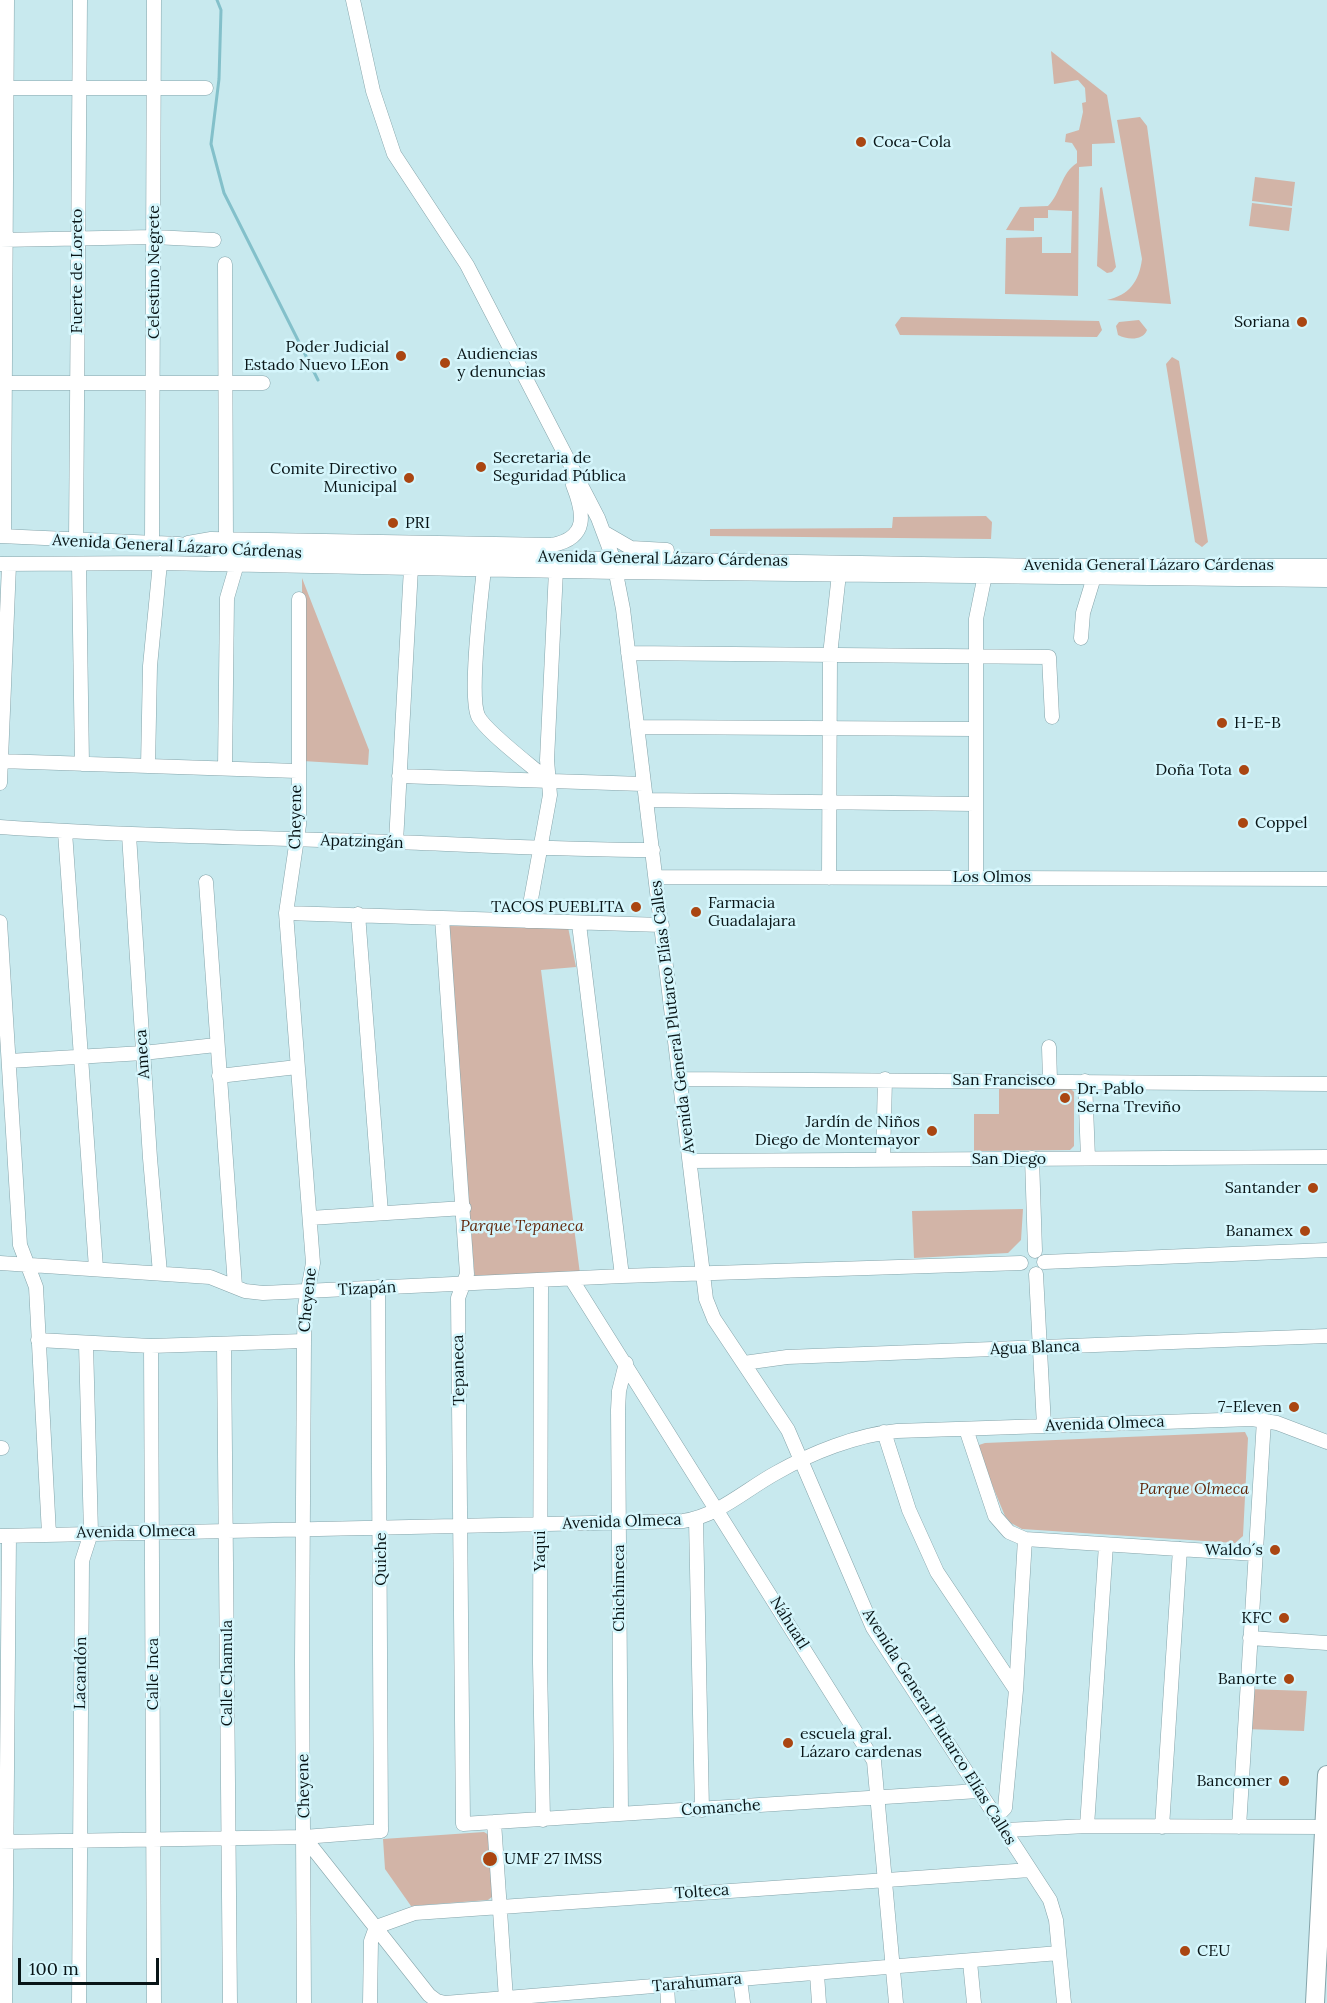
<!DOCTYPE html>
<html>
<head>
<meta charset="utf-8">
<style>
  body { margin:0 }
  #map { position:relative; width:1327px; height:2003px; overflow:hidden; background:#c8e9ee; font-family:Lora,serif }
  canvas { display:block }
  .scale { position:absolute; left:18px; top:1958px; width:141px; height:27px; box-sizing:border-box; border:3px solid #091517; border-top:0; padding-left:8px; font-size:18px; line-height:21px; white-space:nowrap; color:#091517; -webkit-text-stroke:4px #d5f6fc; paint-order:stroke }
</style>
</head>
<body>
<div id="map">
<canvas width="1327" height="2003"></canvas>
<div class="scale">100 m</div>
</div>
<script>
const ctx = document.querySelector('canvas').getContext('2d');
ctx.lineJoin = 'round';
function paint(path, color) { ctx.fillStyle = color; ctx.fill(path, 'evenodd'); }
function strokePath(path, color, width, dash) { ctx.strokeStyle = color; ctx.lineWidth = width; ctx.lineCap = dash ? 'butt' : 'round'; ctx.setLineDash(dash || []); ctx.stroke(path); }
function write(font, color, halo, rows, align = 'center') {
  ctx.font = font + ' Lora,serif'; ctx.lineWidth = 5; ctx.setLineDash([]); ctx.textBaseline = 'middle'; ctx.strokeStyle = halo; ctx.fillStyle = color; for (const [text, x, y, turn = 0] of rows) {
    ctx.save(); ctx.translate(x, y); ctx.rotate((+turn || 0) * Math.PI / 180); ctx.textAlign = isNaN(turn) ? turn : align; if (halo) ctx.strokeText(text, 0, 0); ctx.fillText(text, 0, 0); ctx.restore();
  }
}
paint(new Path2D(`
  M 1051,51 L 1107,95 L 1115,143 L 1092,144 L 1092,166 L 1079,167 L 1078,296 L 1005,294 L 1006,238 L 1042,237 L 1042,253 L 1071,253 L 1072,211 L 1048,210 L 1048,218 L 1034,218 L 1034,231 L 1006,230 L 1020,207 L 1048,206 C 1061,193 1061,173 1077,163 L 1077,151 L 1072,143 L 1065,142 L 1066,134 L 1079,130 L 1083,112 L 1082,103 L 1086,102 L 1085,88 L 1078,80 L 1054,84 Z
  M 1140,117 L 1147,126 L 1171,304 L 1107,300 C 1129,295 1139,282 1142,259 L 1117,120 Z
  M 1255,177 L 1295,182 L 1292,206 L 1252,201 Z
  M 1102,187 L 1116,267 L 1112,272 L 1107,273 L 1097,266 L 1100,188 Z
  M 1252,203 L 1292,208 L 1289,231 L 1249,226 Z
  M 901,317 L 1099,321 L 1102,330 L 1097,337 L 900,335 L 895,325 Z
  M 1139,320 L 1147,330 C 1143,341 1127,340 1118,335 L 1116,326 L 1119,322 Z
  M 1172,357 L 1179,361 L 1208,542 L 1202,547 L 1195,542 L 1166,364 Z
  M 986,516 L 992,522 L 991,539 L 710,536 L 710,529 L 892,528 L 893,517 Z
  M 302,578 L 369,750 L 368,765 L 303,761 Z
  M 446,926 L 568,927 L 576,967 L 541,970 L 580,1274 L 475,1281 Z
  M 999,1087 L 1070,1088 L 1074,1092 L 1074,1146 L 1070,1150 L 974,1151 L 974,1114 L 999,1114 Z
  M 1023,1209 L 1021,1240 L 1008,1253 L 914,1258 L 912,1211 Z
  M 1245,1432 L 1248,1438 L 1243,1536 L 1235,1543 L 1022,1529 L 1011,1523 L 1005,1516 L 976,1446 L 985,1443 Z
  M 1248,1689 L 1307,1691 L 1304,1731 L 1245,1729 Z
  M 484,1832 L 489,1835 L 493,1896 L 488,1900 L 411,1906 L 385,1869 L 383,1839 Z`), '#d2b4a7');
strokePath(new Path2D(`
  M 217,0 L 221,10 L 219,79 L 211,144 L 224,193 L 318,380`), '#83c0ca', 3);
const minor = new Path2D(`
  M 353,0 L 373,91 L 394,154 L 467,265 L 598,518 L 613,558 L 623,609 L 706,1299 L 714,1319 L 788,1430 L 873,1628 L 1050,1900 L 1056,1920 L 1064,2003
  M 0,88 L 206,88
  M 0,240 L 154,237 L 214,240
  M 225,264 L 226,546
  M 0,383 L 263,383
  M 605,533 L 631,548 L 667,550
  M 0,536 L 178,544 L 225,552 L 300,554 L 1047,566 L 1327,566
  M 4,536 L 7,0
  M 76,541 L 80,0
  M 152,543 L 154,0
  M 188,543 L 211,539 L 552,545 C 589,538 584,513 573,485
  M 0,564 L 160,563 L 617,572 L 1327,580
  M 79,564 L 82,764
  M 484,569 C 481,597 469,695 478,716 C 486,732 533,767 549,781
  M 299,599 L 299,825 L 286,913 L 313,1263 L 305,1306 L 304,1341 L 302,1661 L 304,2003
  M 1081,638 L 1083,613 L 1094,577
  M 628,653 L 1049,657 L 1052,717
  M 637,727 L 975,729
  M 0,761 L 297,771
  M 148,766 L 150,666 L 160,563
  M 225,768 L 227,598 L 237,564
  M 399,776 L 643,784
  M 0,783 L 9,565
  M 646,800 L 975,804
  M 0,827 C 131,836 263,838 394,842 C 481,845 566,850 653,850
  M 65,832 L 96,1268
  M 129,835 L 150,1158 L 160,1273
  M 396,842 L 411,568
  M 976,876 L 976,619 L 985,575
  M 656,877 L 1327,879
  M 829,878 L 830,655 L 839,574
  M 206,882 L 235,1286
  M 286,913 L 662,925
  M 358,914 L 381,1213
  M 442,918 L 467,1274 L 458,1298 L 463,1824 L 978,1791
  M 527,921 L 550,795 L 547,760 L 556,570
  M 0,922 L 20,1245 L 36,1287 L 49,1534
  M 579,924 L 622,1276
  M 1049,1047 L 1050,1080
  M 9,1061 L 143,1053 L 216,1045
  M 219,1076 L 297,1067
  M 680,1079 L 1327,1084
  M 1085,1081 L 1088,1158
  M 1032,1158 L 1035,1251
  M 883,1160 L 885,1079
  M 690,1161 L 1327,1157
  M 310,1218 L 464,1208
  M 1044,1262 L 1327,1250
  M 0,1263 L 210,1277 L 245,1291 L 263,1293 L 622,1276 L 1021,1263
  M 1036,1274 L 1044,1426
  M 572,1280 L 874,1761 L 896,2003
  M 541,1282 L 540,1663 L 543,1820
  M 38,1340 L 151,1346 L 304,1341
  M 224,1344 L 230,2003
  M 151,1346 L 154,2003
  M 744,1363 L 787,1357 L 1327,1336
  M 966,1429 L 995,1516 L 1009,1532 L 1025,1539 L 1256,1554
  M 884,1432 L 909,1510 L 937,1572 L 1016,1690
  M 0,1448 L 2,1448
  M 696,1519 L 702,1810
  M 0,1536 L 683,1521 C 718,1516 745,1490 776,1473 C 811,1453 856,1435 897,1431 L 1252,1419 L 1277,1423 L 1327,1442
  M 1250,1638 L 1327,1643
  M 621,1814 L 618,1410 L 619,1391 L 626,1363
  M 996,1817 L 1005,1808 L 1016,1690 L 1025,1539
  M 494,1822 L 506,1999
  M 1087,1826 L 1106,1545
  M 1162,1827 L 1180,1549
  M 1239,1827 L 1264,1420
  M 1006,1830 L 1087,1826 L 1323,1827
  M 304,1837 L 429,1995 L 437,2001 L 445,2003 L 1059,1953
  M 0,1842 L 304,1837 L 381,1831 L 378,1287
  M 970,1962 L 974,2003
  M 817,1974 L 819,2003
  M 740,1980 L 743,2003
  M 667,1986 L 668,2003
  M 5,2003 L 9,1536
  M 79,2003 L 82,1561 L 91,1533 L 86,1344
  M 370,2003 L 371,1941 L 376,1927 L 415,1913 L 1030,1870`);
const major = new Path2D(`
  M 1315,2003 L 1327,1775`);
strokePath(minor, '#85a4aa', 15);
strokePath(major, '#85a4aa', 20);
strokePath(minor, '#fff', 14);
strokePath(major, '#fff', 18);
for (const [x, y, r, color] of [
  [861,142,6,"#aa4612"],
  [1302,322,6,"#aa4612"],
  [401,356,6,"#aa4612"],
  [445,363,6,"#aa4612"],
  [481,467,6,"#aa4612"],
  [409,478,6,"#aa4612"],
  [393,523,6,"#aa4612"],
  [1222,723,6,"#aa4612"],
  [1244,770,6,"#aa4612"],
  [1243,823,6,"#aa4612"],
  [636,907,6,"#aa4612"],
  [696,912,6,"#aa4612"],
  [1065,1098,6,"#aa4612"],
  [932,1131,6,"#aa4612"],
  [1313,1188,6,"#aa4612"],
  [1305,1231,6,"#aa4612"],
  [1294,1407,6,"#aa4612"],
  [1275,1550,6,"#aa4612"],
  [1284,1618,6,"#aa4612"],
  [1289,1679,6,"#aa4612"],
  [788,1743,6,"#aa4612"],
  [1284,1781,6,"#aa4612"],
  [490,1859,8,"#aa4612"],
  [1185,1951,6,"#aa4612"]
]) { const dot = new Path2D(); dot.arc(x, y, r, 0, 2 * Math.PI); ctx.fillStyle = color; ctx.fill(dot); strokePath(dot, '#d5f6fc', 2); }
write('16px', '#091517', '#d5f6fc', [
  ["Coca-Cola",873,142,"left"],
  ["Soriana",1290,322],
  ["Poder Judicial",389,347],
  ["Estado Nuevo LEon",389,365],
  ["Audiencias",457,354,"left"],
  ["y denuncias",457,372,"left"],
  ["Secretaria de",493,458,"left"],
  ["Seguridad Pública",493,476,"left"],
  ["Comite Directivo",397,469],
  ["Municipal",397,487],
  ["PRI",405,523,"left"],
  ["H-E-B",1234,723,"left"],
  ["Doña Tota",1232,770],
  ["Coppel",1255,823,"left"],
  ["Farmacia",708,903,"left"],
  ["Guadalajara",708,921,"left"],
  ["TACOS PUEBLITA",624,907],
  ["Dr. Pablo",1077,1089,"left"],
  ["Serna Treviño",1077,1107,"left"],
  ["Jardín de Niños",920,1122],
  ["Diego de Montemayor",920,1140],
  ["Santander",1301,1188],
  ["Banamex",1293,1231],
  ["7-Eleven",1282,1407],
  ["Waldo´s",1263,1550],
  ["KFC",1272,1618],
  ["Banorte",1277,1679],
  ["escuela gral.",800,1734,"left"],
  ["Lázaro cardenas",800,1752,"left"],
  ["Bancomer",1272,1781],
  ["UMF 27 IMSS",504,1859,"left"],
  ["CEU",1197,1951,"left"]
], 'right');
write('16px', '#091517', '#d5f6fc', [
  ["Fuerte de Loreto",77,271,-90],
  ["Celestino Negrete",154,272,-90],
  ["Avenida General Lázaro Cárdenas",177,547,3],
  ["Avenida General Lázaro Cárdenas",663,559,1],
  ["Avenida General Lázaro Cárdenas",1149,565],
  ["Cheyene",296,817,-89],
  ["Apatzingán",362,842,2],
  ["Los Olmos",992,877],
  ["Avenida General Plutarco Elías Calles",673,1017,-97],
  ["Ameca",143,1054,-94],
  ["San Francisco",1004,1080],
  ["San Diego",1009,1159],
  ["Tizapán",367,1289,-3],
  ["Cheyene",308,1300,-84],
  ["Agua Blanca",1035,1348,-2],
  ["Tepaneca",459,1370,-91],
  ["Avenida Olmeca",1105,1424,-2],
  ["Avenida Olmeca",622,1522,-2],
  ["Avenida Olmeca",136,1532,-1],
  ["Yaqui",540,1551,-90],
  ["Quiche",381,1559,-90],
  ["Chichimeca",619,1588,-90],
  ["Náhuatl",789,1623,58],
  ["Lacandón",81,1673,-89],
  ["Calle Chamula",227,1673,-90],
  ["Calle Inca",153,1674,-90],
  ["Avenida General Plutarco Elías Calles",939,1727,58],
  ["Cheyene",304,1786,-91],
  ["Comanche",721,1808,-4],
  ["Tolteca",702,1892,-4],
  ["Tarahumara",697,1983,-5]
]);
write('italic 16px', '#62270b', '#d5f6fc', [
  ["Parque Tepaneca",522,1226],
  ["Parque Olmeca",1194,1489]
]);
</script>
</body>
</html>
